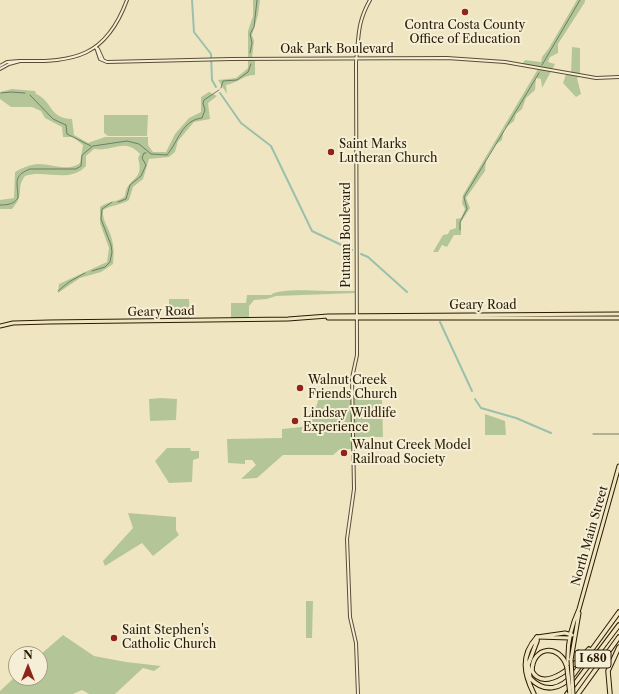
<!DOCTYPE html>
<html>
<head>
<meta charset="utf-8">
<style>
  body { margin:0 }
  #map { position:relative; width:619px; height:694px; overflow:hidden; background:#efe6c1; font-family:"Libre Caslon Text",serif }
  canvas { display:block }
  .north { position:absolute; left:8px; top:646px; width:40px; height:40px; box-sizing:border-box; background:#f5efd7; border:1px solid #a49a82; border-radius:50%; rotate:0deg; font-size:11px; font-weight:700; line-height:16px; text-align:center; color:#2a1a02 }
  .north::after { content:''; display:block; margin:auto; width:14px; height:18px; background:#8f2418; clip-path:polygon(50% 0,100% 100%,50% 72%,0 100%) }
</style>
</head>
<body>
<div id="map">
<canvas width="619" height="694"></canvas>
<div class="north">N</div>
</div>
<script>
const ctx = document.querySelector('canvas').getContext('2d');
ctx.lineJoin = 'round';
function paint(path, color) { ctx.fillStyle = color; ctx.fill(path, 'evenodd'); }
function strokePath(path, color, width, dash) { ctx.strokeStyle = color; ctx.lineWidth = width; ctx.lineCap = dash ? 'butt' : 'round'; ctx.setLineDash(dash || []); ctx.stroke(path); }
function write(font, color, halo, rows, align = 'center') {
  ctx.font = font + ' "Libre Caslon Text",serif'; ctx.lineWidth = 4; ctx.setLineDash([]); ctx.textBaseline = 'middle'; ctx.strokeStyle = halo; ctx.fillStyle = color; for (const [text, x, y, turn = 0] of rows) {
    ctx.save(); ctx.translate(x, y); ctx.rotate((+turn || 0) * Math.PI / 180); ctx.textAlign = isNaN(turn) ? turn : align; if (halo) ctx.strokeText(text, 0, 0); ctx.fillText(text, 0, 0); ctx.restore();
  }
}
paint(new Path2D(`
  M 253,0 L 260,0 L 258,15 L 252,35 L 254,41 L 252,58 L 255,59 L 255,75 C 243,75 238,83 226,85 L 227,94 L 218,80 L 236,78 L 248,68 L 248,31 L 253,16 Z
  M 577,0 L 585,0 L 585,2 L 558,44 L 558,53 L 550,57 L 548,62 L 555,64 L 542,88 L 541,79 L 536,78 L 535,90 L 526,98 L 522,109 L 516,114 L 514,121 L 504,129 L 502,140 L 495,145 L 486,160 L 485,171 L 466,198 L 470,208 L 461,222 L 461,235 L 454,235 L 447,247 L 442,245 L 438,252 L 433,252 L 443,235 L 448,234 L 450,230 L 456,228 L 456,219 L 461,218 L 465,209 L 462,203 L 463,195 L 538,69 L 521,66 L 525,60 L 541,62 L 542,57 L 549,48 Z
  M 572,47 L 580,48 L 580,76 L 577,78 L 581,94 L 576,97 L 563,83 L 566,74 L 571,74 Z
  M 12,89 L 35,91 L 36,94 C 54,102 48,118 72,119 L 74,135 L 88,143 L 105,137 L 148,137 L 148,145 L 153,152 L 166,152 L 175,134 L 189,118 L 201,112 L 201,97 L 209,92 L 217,96 L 208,103 L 210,119 L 194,122 L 178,141 L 175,152 L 169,157 L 149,159 L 143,179 L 133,187 L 129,200 C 121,205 112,205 103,210 C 102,220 108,226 111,236 C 114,246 114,254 113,264 L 101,272 L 80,278 L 58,293 L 59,284 L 107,262 L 109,248 L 100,223 L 100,207 C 108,201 119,202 125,196 C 127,176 145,182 138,158 L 140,154 C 124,137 115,152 94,149 L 86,156 L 86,166 C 69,184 45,169 25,176 C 15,189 26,193 12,209 L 0,209 L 0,200 L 14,198 L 15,172 C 22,168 31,164 39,164 C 52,164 69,172 80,163 L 83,145 L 73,137 L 63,137 L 62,127 L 45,118 L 41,111 L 32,107 L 11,107 L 0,99 L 0,92 Z
  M 104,115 L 148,115 L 147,136 L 108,136 L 104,133 Z
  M 327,291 L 356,291 L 356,293 L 276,296 L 267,299 L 254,300 L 249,306 L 249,319 L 231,320 L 231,303 L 246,303 L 247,295 L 271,295 C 279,288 315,291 327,291 Z
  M 169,299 L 189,299 L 190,320 L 169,321 Z
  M 161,398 L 177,399 L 176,420 L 150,421 L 149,399 Z
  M 319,398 L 382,398 L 383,437 L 351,437 L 351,449 L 340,449 L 333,455 L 283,455 L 257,478 L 241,479 L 256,465 L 252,460 L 245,460 L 245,464 L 228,463 L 227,439 L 282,438 L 282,429 L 302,427 L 315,410 Z
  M 485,414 L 505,421 L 506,435 L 485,435 Z
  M 167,448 L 190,448 L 191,451 L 199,451 L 199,458 L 193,460 L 192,482 L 169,483 L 155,461 Z
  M 128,513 L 176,517 L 176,530 L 179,535 L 153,556 L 142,543 L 105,566 L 103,561 L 133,528 Z
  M 306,601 L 313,601 L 312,638 L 306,638 Z
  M 63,635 L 94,656 L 126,662 L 161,666 L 154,671 L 143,668 L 115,694 L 89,694 L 82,690 L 73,694 L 0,694 L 0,691 L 16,676 L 16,678 L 40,678 L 40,655 Z`), '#b4c697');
strokePath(new Path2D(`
  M 250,53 L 252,43 L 250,34 L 254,27 L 257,0
  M 542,65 L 580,0
  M 221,88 L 223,81 L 237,80 L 248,72 L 251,64
  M 1,93 L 11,92 L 25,93
  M 30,95 L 53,119 L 66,125 L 67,134 L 91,146
  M 118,202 L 126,199 L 130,185 L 141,176 L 146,165 L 142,158 L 144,153 L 146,153
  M 0,205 C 8,205 14,204 18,198 C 18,183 12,176 30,169 L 76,169 L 81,166 L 82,155 L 93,146 L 127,141 L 139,144 L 151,154 L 167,155 C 178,142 182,120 202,118 L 205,110 L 203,103 L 204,100 L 219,90
  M 460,230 L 460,222 L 467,209 L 464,197 L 539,73
  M 92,271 L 105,267 L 110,262 L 112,252 L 111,245 L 101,219 L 102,209 L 112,202
  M 58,291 L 69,282 L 85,273
  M 593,434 L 619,434`), '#6d7e69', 1);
strokePath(new Path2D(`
  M 192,0 L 194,32 L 211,54 L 212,80 L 216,87
  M 220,93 L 241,123 L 271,146 L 312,231 L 352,250
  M 361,254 L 368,257 L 407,292
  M 440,322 L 472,391
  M 475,399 L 481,408 L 516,418 L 551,433`), '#9ac0ad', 2);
const minor = new Path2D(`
  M 96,47 L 100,59 L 107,62 L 231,59 L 447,58 L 505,62 L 596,78 L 619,77
  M 96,48 L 98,49 L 103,60
  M 20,61 C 75,62 106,57 127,0
  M 0,66 L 7,62 L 20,61 L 9,64 L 0,69
  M 358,694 L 356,643 L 350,617 L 347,539 L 354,489 L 352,378 L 357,355 L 356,62 C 359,36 357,23 370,0`);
const major = new Path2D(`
  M 328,318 L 619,318
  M 0,326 L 13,323 L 49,322 L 288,319 L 328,316 L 619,314
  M 537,637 L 565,633 L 572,635
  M 537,637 L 570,638
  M 571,660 L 579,613
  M 568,664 C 567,645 571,626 579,609 L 619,466`);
const highway = new Path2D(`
  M 537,637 L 537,641 L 528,665 L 530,678 C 545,694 561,689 574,674 L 619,612
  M 567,667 C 560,643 532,646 532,671 C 545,694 577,663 589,649
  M 534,694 C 524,674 520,656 537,637
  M 567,694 L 619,625
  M 578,694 L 619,637
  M 610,694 L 608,671 L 619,647`);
strokePath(minor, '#5b4d32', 4);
strokePath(major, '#2a1a02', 5);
strokePath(highway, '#2a1a02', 5.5);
strokePath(minor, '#f5efd7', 2);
strokePath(major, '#efe6c1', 3);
strokePath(highway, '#efe6c1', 3.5);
const majorBridge = new Path2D(`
  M 571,660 L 573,694`);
const highwayBridge = new Path2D(`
  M 567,667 L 570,693`);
strokePath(majorBridge, '#2a1a02', 5, []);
strokePath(highwayBridge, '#2a1a02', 5.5, []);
strokePath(majorBridge, '#efe6c1', 3);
strokePath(highwayBridge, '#efe6c1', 3.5);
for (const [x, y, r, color] of [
  [465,12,4,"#8f2418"],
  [331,152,4,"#8f2418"],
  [300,388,4,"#8f2418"],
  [295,421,4,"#8f2418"],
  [344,453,4,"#8f2418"],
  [114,638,4,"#8f2418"]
]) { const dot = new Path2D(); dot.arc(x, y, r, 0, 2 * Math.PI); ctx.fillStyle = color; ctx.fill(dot); strokePath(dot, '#f5efd7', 1.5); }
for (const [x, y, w] of [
  [593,659,36]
]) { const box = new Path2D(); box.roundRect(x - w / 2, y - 9, w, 18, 3); ctx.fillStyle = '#f5efd7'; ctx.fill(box); strokePath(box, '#2a1a02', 1); }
write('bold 11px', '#2a1a02', null, [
  ["I 680",593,659]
]);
write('12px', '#2a1a02', '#f5efd7', [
  ["Contra Costa County",465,26,"center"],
  ["Office of Education",465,40,"center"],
  ["Saint Marks",339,145],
  ["Lutheran Church",339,159],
  ["Walnut Creek",308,381],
  ["Friends Church",308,395],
  ["Lindsay Wildlife",303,414],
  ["Experience",303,428],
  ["Walnut Creek Model",352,446],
  ["Railroad Society",352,460],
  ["Saint Stephen's",122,631],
  ["Catholic Church",122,645]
], 'left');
write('12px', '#2a1a02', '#f5efd7', [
  ["Oak Park Boulevard",337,50],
  ["Putnam Boulevard",347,235,-90],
  ["Geary Road",483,306],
  ["Geary Road",161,312,-1],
  ["North Main Street",590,536,-74]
]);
</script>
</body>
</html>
